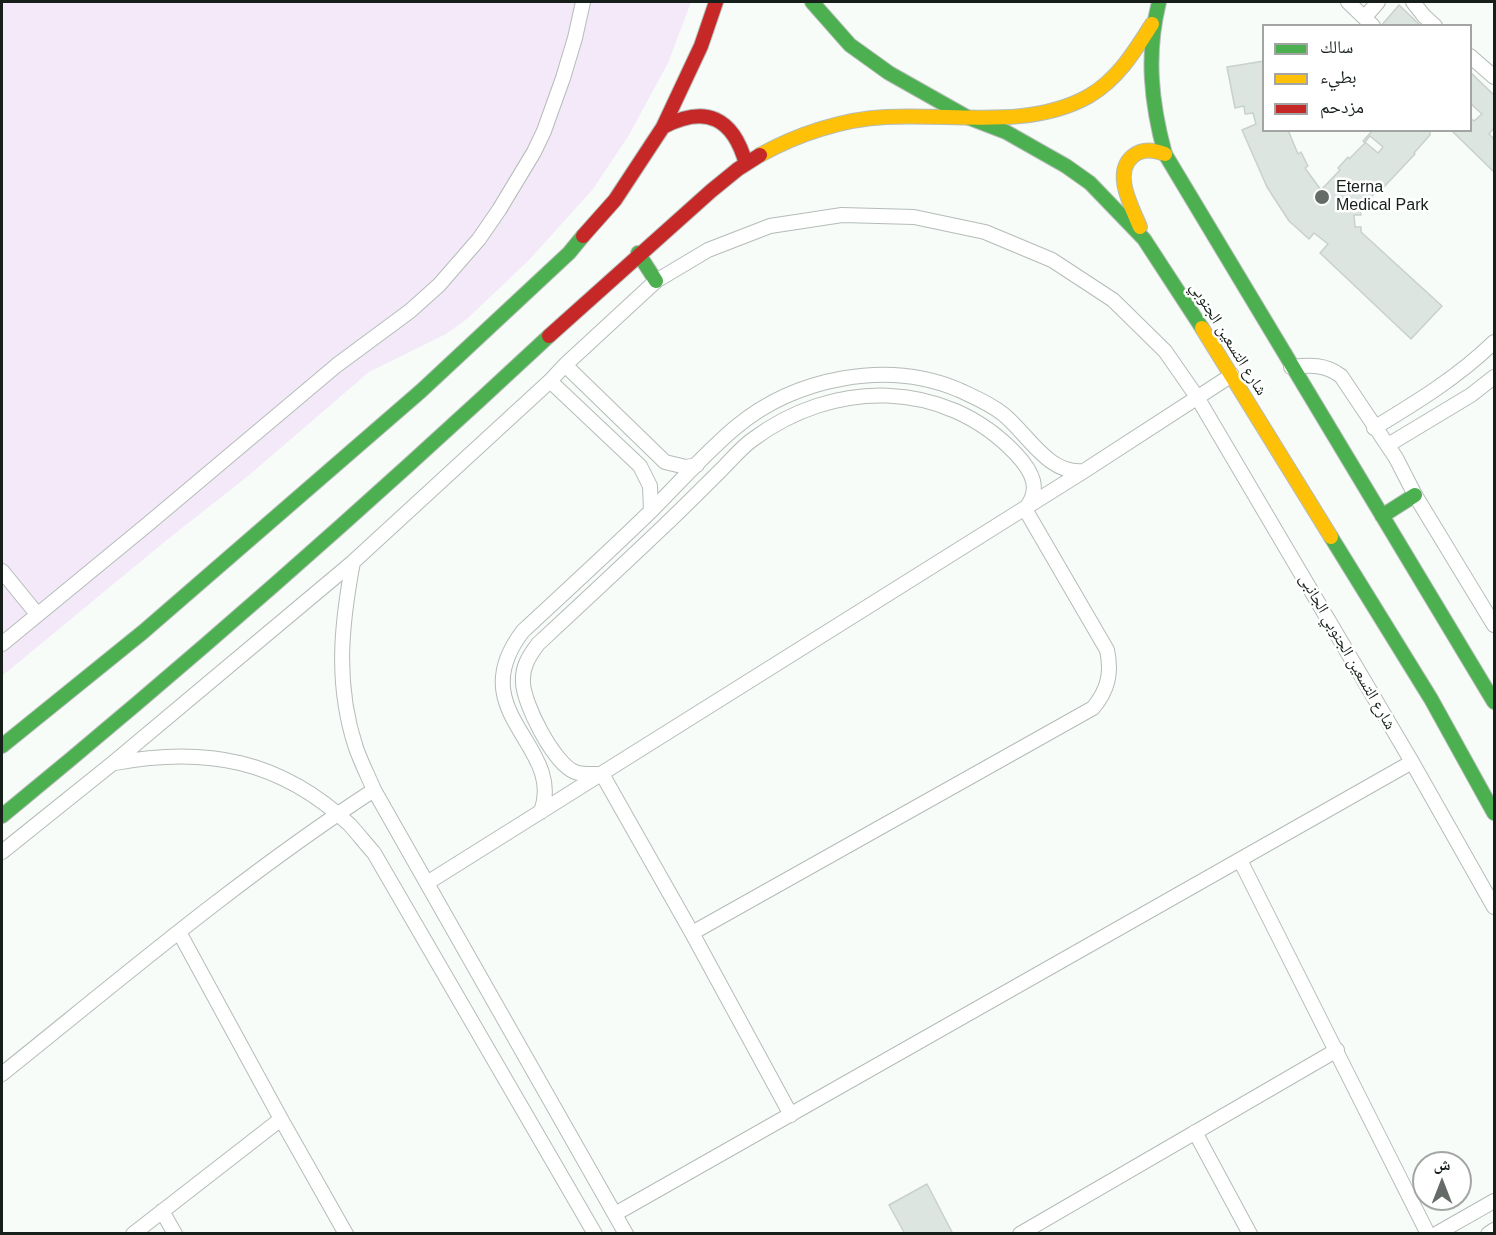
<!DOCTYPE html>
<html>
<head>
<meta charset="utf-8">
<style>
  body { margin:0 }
  #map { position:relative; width:1496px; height:1235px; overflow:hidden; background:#f7fcf9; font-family:Helvetica,"Noto Naskh Arabic",sans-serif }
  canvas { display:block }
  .frame { position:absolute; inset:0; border:3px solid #161f1a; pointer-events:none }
  .legend { position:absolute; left:1262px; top:24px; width:210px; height:108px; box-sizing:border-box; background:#fff; border:2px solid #a2a5a3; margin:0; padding:8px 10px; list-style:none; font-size:18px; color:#161f1a }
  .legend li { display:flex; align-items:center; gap:12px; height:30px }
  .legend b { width:30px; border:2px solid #a2a5a3 }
  .north { position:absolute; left:1412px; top:1151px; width:60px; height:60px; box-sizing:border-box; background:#fff; border:2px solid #a2a5a3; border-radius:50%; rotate:0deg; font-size:16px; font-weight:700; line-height:24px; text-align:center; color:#161f1a }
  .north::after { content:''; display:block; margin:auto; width:21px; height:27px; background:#656c68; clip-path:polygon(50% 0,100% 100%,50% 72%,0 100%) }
</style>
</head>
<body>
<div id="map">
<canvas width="1496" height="1235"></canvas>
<div class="frame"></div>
<ul class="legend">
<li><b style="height:8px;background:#4caf50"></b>سالك</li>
<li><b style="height:8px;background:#ffc107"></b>بطيء</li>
<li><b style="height:8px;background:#c62828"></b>مزدحم</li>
</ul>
<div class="north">ش</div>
</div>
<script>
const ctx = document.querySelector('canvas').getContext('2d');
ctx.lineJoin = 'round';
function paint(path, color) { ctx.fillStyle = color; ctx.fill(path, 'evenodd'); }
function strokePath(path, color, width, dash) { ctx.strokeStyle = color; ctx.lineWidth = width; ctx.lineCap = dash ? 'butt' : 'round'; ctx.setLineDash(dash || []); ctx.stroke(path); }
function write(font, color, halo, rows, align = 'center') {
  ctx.font = font + ' Helvetica,"Noto Naskh Arabic",sans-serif'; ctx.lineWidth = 5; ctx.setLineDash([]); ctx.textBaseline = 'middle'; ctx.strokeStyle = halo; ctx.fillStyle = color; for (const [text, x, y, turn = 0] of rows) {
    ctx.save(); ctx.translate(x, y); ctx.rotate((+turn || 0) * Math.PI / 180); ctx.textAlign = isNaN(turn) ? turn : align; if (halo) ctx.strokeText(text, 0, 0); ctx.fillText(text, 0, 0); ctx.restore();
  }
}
paint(new Path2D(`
  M 2,2 L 691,2 L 668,63 L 629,135 L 593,189 L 530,259 L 467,319 L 446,334 L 369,372 L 248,476 L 168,539 L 2,676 Z`), '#f3e9f9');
const building = new Path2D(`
  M 1399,5 L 1421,26 L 1381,26 Z
  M 1264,61 L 1264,130 L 1288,130 L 1298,154 L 1301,152 L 1308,166 L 1305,168 L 1321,190 L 1340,170 L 1338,168 L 1348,157 L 1349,159 L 1365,143 L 1363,141 L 1373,130 L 1430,130 L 1430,135 L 1414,153 L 1415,154 L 1382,189 L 1381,187 L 1360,208 L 1361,215 L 1354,215 L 1355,227 L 1361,227 L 1361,232 L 1442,306 L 1411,339 L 1320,253 L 1328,244 L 1314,233 L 1309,239 L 1289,221 L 1267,187 L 1242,130 L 1256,124 L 1253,113 L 1245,114 L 1244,106 L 1235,108 L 1227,67 ZM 1370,136 L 1383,147 L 1378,153 L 1365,142 Z
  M 1470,72 L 1494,95 L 1494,128 L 1489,134 L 1494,139 L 1494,172 L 1451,130 L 1470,130 L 1470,118 L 1474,121 L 1482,114 L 1470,103 Z
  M 927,1184 L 953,1234 L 905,1234 L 889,1205 Z`);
paint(building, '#dde5e1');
strokePath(building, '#c9d1cc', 1.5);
const street = new Path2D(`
  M 1348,2 L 1373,26
  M 1413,2 L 1424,16 L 1435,26
  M 1365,17 L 1378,2
  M 1470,56 L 1494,77
  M 565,365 L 665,462 L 686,467 L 697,465
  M 1291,367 C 1311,365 1325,364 1341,376 L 1396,458 L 1415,495 L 1494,625
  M 550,381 L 640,466 L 650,486 L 651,510
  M 1374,428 C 1417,402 1458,377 1494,342
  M 1388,445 L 1471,395 L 1494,377
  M 353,562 C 341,626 335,684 356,748 C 361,762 368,776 374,790 L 626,1234
  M 2,571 L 37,614
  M 2,644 L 148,524 L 337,365 L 410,311 L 439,285 L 479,239 L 499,210 L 534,152 L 544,131 L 563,78 L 575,38 L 583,2
  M 115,763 C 206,746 281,760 350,825 C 358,834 366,844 374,853 L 595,1234
  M 541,812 C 566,745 460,713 523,631 C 566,591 610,551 652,510 C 680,482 706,452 736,427 C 795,378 887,359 959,390 C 974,397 989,403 1003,414 C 1028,434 1048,475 1084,471
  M 2,852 L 113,763 L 353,562 L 550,381 L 565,365 L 656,281 L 708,250 L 770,226 L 842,215 L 914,217 L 985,232 L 1052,260 L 1113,300 L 1165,351 L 1197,397 L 1412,762 L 1494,907
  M 1240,860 L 1428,1234
  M 427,883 L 1084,471 L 1232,375
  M 179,932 L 281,1119 L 346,1234
  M 692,933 L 1093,708 C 1108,690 1112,673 1107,650 L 1025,509 C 1042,489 1032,471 1016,454 C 944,378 833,379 752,440 C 741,448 732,459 722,469 C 703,488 684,507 664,526 C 622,566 580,605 538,644 C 529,656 522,667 523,682 C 523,703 554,764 575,772 C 583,775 593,774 602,774 L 692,933 L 791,1115
  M 2,1074 C 123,977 243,875 374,790
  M 1195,1132 L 1250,1234
  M 162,1211 L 175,1234
  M 615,1214 L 1412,762
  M 133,1234 L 281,1119
  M 1020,1234 L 1337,1050
  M 1436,1234 L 1494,1201
  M 1488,1234 L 1494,1230`);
const fast = new Path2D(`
  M 812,2 L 850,45 L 889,73 L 967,117 L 1006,132 L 1066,166 L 1090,183 L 1144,239 L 1202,328
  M 1159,2 C 1146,54 1151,103 1165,154 L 1494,702
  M 638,253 L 656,281
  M 1382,516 L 1415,495
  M 1331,537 L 1431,699 L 1494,813
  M 2,746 L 143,632 L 421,391 L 569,253 L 583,236
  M 2,816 C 190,662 371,502 549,336`);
const slow = new Path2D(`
  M 760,155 C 798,134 843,119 886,117 C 952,113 1029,130 1089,96 C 1118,79 1135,51 1152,24
  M 1140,227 C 1132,207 1112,173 1133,156 C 1143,148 1154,150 1165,154
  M 1202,328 L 1331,537`);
const jam = new Path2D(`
  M 663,127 C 706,105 733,117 746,164
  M 583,236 L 615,200 L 663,127 L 701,46 L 716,2
  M 549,336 L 711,191 L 738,169 L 760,155`);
strokePath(street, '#b5bcb8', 16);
strokePath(fast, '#b5bcb8', 16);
strokePath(slow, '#b5bcb8', 16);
strokePath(jam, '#b5bcb8', 16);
strokePath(street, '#fefffe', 14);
strokePath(fast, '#4caf50', 14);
strokePath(slow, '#ffc107', 14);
strokePath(jam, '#c62828', 14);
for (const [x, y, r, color] of [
  [1322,197,8,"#656c68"]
]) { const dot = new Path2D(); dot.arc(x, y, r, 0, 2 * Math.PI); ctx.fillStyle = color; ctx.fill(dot); strokePath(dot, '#fff', 2); }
write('16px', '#161f1a', '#fff', [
  ["Eterna",1336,188],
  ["Medical Park",1336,206]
], 'left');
write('16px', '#161f1a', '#fff', [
  ["شارع التسعين الجنوبي",1228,339,58],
  ["شارع التسعين الجنوبي الجانبى",1347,652,60]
]);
</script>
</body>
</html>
